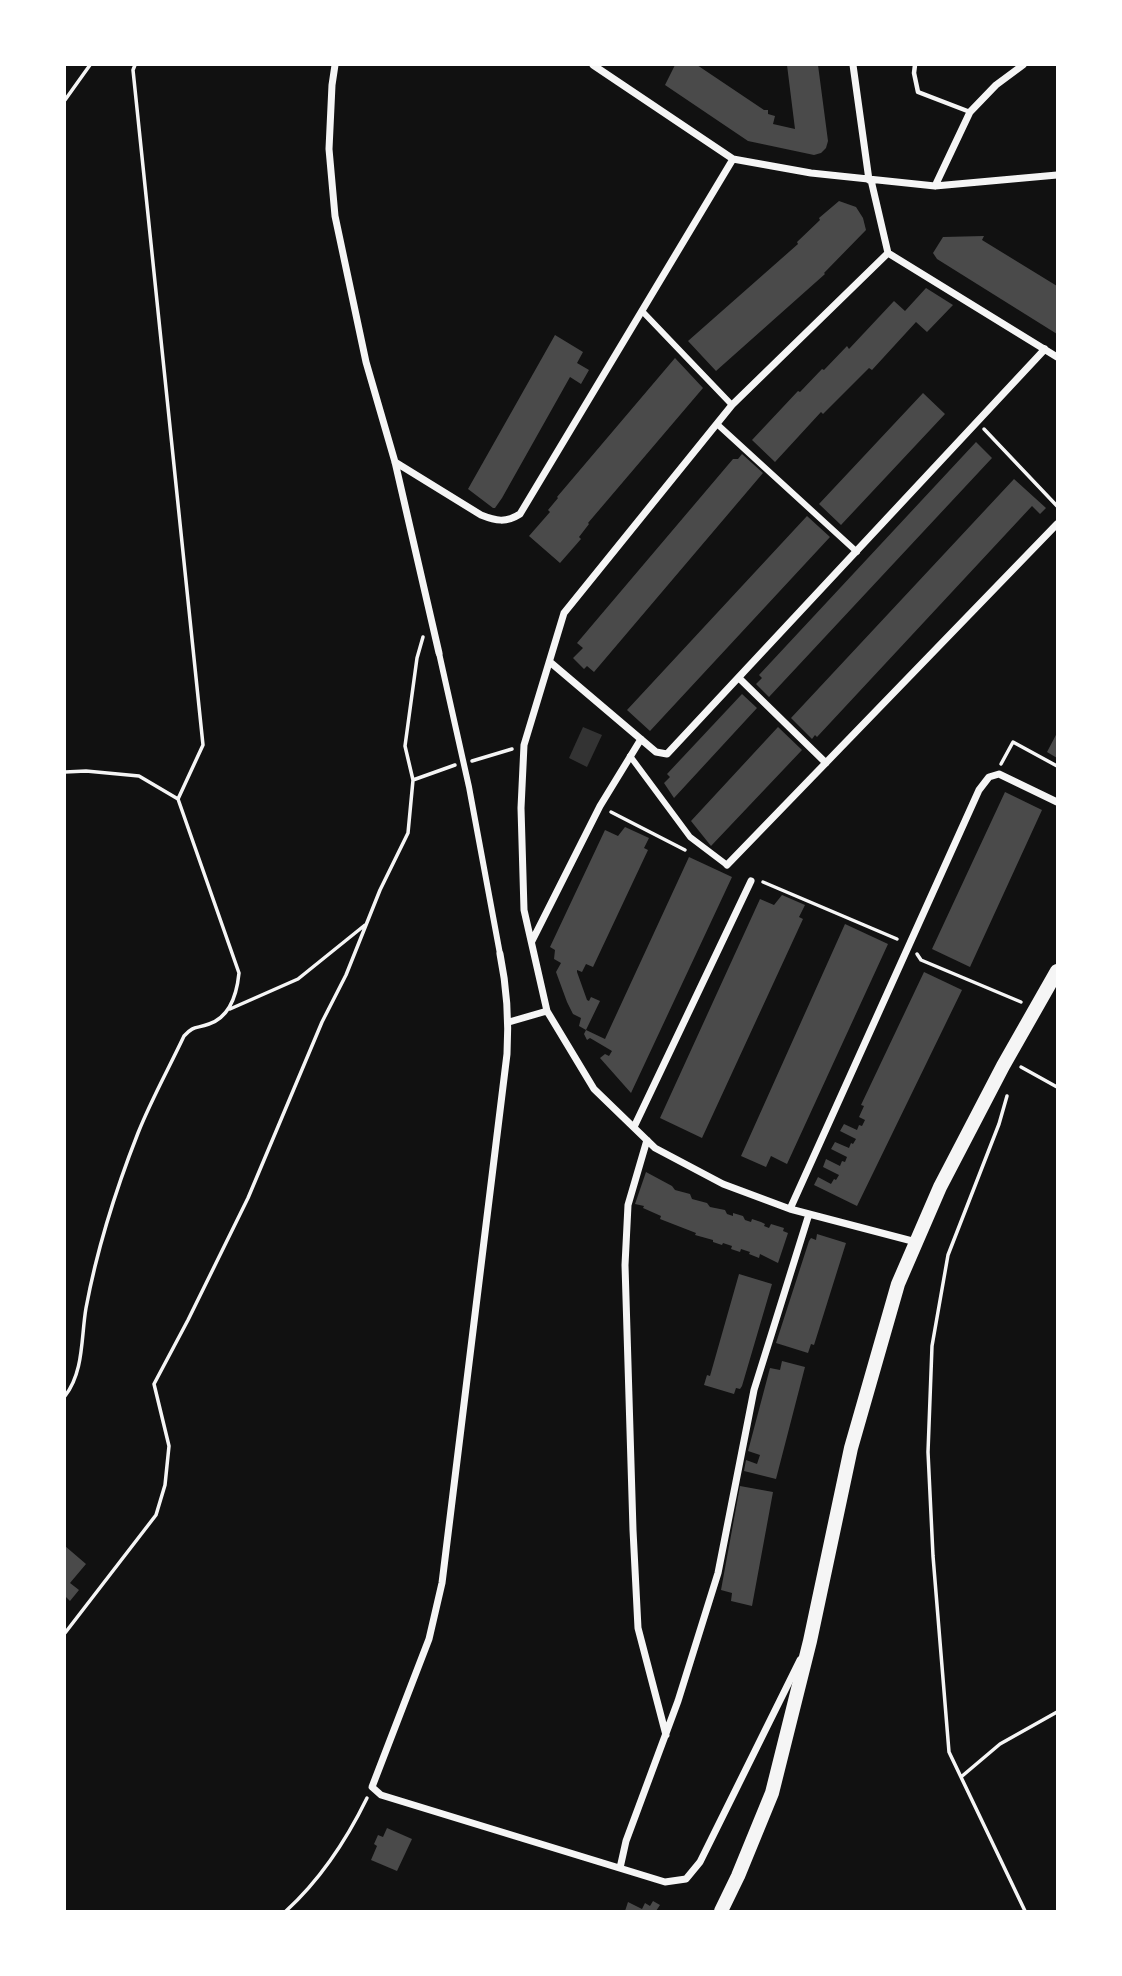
<!DOCTYPE html>
<html>
<head>
<meta charset="utf-8">
<style>
  body { margin:0 }
  #map { position:relative; width:1122px; height:1976px; overflow:hidden; background:#111; font-family:Roboto,sans-serif }
  canvas { display:block }
  .frame { position:absolute; inset:0; border:66px solid #fff; pointer-events:none }
</style>
</head>
<body>
<div id="map">
<canvas width="1122" height="1976"></canvas>
<div class="frame"></div>
</div>
<script>
const ctx = document.querySelector('canvas').getContext('2d');
ctx.lineJoin = 'round';
function paint(path, color) { ctx.fillStyle = color; ctx.fill(path, 'evenodd'); }
function strokePath(path, color, width, dash) { ctx.strokeStyle = color; ctx.lineWidth = width; ctx.lineCap = dash ? 'butt' : 'round'; ctx.setLineDash(dash || []); ctx.stroke(path); }
paint(new Path2D(`
  M 583,727 L 602,735 L 587,767 L 569,758 Z`), '#333');
paint(new Path2D(`
  M 675,65 L 697,65 L 764,110 L 768,110 L 768,114 L 775,116 L 773,124 L 795,129 L 787,65 L 818,65 L 828,141 L 826,148 L 821,153 L 814,155 L 748,141 L 665,85 Z
  M 839,201 L 856,207 L 863,218 L 866,230 L 824,273 L 825,274 L 716,371 L 688,341 L 798,244 L 797,242 L 820,220 L 819,218 Z
  M 984,236 L 982,240 L 1057,286 L 1057,334 L 937,259 L 933,253 L 943,237 Z
  M 926,288 L 953,305 L 927,332 L 916,322 L 872,370 L 869,368 L 823,414 L 821,412 L 775,462 L 752,440 L 798,391 L 800,392 L 822,369 L 824,370 L 847,346 L 849,349 L 894,301 L 905,311 Z
  M 555,335 L 583,352 L 577,363 L 589,370 L 581,384 L 570,377 L 502,498 L 495,508 L 493,508 L 468,489 Z
  M 675,358 L 703,388 L 588,523 L 589,524 L 579,537 L 581,539 L 560,563 L 529,536 L 550,512 L 548,510 L 558,498 L 557,497 Z
  M 923,393 L 945,414 L 841,525 L 819,504 Z
  M 976,442 L 992,458 L 769,697 L 756,684 L 762,678 L 759,675 Z
  M 742,454 L 763,473 L 594,672 L 587,666 L 584,669 L 573,658 L 583,648 L 577,643 L 733,459 L 738,459 Z
  M 1014,479 L 1046,508 L 1040,514 L 1032,506 L 817,737 L 815,735 L 812,739 L 791,718 Z
  M 807,516 L 830,537 L 650,731 L 627,710 Z
  M 742,694 L 757,708 L 674,798 L 664,783 L 670,777 L 667,774 Z
  M 778,727 L 802,750 L 711,846 L 691,821 Z
  M 1057,733 L 1057,758 L 1047,752 Z
  M 1005,792 L 1042,810 L 970,967 L 932,949 Z
  M 625,827 L 649,838 L 644,848 L 648,850 L 593,967 L 586,964 L 582,972 L 577,970 L 577,972 L 587,1000 L 589,1001 L 591,997 L 600,1001 L 586,1030 L 579,1026 L 581,1018 L 573,1014 L 567,1002 L 556,972 L 561,963 L 554,959 L 555,950 L 550,947 L 605,830 L 618,836 Z
  M 689,857 L 732,877 L 631,1093 L 600,1058 L 605,1054 L 609,1056 L 612,1051 L 590,1038 L 587,1040 L 584,1034 L 586,1030 L 605,1039 Z
  M 782,895 L 805,905 L 799,917 L 803,919 L 702,1138 L 660,1118 L 760,899 L 774,905 Z
  M 845,924 L 888,944 L 787,1164 L 771,1156 L 766,1167 L 741,1156 Z
  M 924,972 L 962,990 L 857,1206 L 814,1185 L 818,1177 L 831,1184 L 834,1179 L 836,1180 L 839,1175 L 823,1167 L 826,1159 L 840,1166 L 842,1161 L 845,1162 L 847,1157 L 831,1149 L 835,1142 L 849,1148 L 851,1143 L 853,1144 L 856,1139 L 840,1131 L 844,1124 L 857,1130 L 859,1125 L 862,1126 L 865,1120 L 859,1117 L 864,1106 L 861,1105 Z
  M 646,1172 L 672,1186 L 675,1190 L 690,1194 L 692,1199 L 707,1203 L 710,1207 L 725,1210 L 727,1214 L 733,1216 L 733,1213 L 743,1216 L 745,1220 L 751,1222 L 752,1219 L 761,1222 L 765,1224 L 764,1226 L 769,1228 L 771,1224 L 784,1228 L 783,1231 L 788,1233 L 778,1263 L 760,1254 L 759,1258 L 749,1254 L 750,1252 L 741,1249 L 740,1252 L 731,1249 L 732,1246 L 723,1243 L 722,1245 L 713,1242 L 713,1240 L 695,1235 L 696,1233 L 660,1219 L 661,1216 L 643,1208 L 644,1206 L 635,1204 Z
  M 817,1234 L 846,1243 L 814,1345 L 811,1344 L 808,1353 L 776,1343 L 809,1241 L 811,1238 L 816,1240 Z
  M 739,1274 L 772,1284 L 742,1386 L 740,1389 L 736,1388 L 734,1394 L 704,1385 L 707,1375 L 710,1376 Z
  M 782,1361 L 805,1367 L 776,1479 L 744,1471 L 746,1460 L 757,1464 L 760,1455 L 748,1451 L 770,1368 L 780,1370 Z
  M 740,1486 L 773,1492 L 752,1606 L 731,1601 L 732,1593 L 721,1590 Z
  M 65,1546 L 86,1564 L 70,1583 L 79,1590 L 70,1601 L 65,1596 Z
  M 387,1828 L 412,1839 L 397,1871 L 371,1860 L 377,1846 L 374,1844 L 378,1835 L 383,1837 Z
  M 653,1901 L 660,1905 L 656,1911 L 625,1911 L 628,1902 L 642,1909 L 645,1903 L 650,1906 Z`), '#4a4a4a');
strokePath(new Path2D(`
  M 135,65 L 133,70 L 203,745 L 178,799
  M 65,100 L 90,65
  M 984,429 L 1057,506
  M 472,761 L 512,749
  M 1001,764 L 1013,742 L 1057,766
  M 65,772 L 86,771 L 139,776 L 178,799 L 239,973 C 237,993 230,1017 209,1024 C 196,1029 194,1025 184,1036 C 169,1068 151,1100 138,1133 C 116,1189 97,1249 86,1308 C 81,1337 84,1372 65,1396
  M 413,780 L 455,765
  M 611,812 L 685,850
  M 763,882 L 897,939
  M 917,954 L 921,960 L 1021,1002
  M 230,1009 L 298,979 L 365,925
  M 1021,1067 L 1057,1087
  M 1007,1096 L 999,1124 L 948,1255 L 932,1346 L 928,1452 L 933,1556 L 949,1752 L 1025,1911
  M 65,1633 L 156,1515 L 165,1485 L 169,1446 L 154,1384 L 188,1320 L 248,1198 L 322,1022 L 346,975 L 380,890 L 408,833 L 413,780 L 405,746 L 417,658 L 423,637
  M 961,1777 L 1000,1744 L 1057,1712
  M 286,1911 C 321,1879 346,1841 367,1798`), '#f5f5f5', 3.5);
strokePath(new Path2D(`
  M 915,65 L 914,73 L 918,92 L 970,112`), '#f5f5f5', 4.5);
strokePath(new Path2D(`
  M 642,311 L 732,405
  M 717,424 L 857,552
  M 439,653 L 469,787 L 500,954
  M 630,756 L 690,837 L 727,865`), '#f5f5f5', 6);
strokePath(new Path2D(`
  M 335,65 L 332,85 L 329,149 L 335,216 L 366,362 L 395,462 L 439,653
  M 593,65 L 733,159 L 811,173 L 935,186 L 1057,175
  M 853,65 L 869,180
  M 871,180 L 888,253
  M 935,186 L 970,112 L 996,85 L 1023,65
  M 888,253 L 732,405 L 564,613 L 524,745 L 521,808 L 524,910 L 547,1011 L 594,1089 L 655,1148 L 723,1184 L 790,1209 L 916,1242
  M 888,253 L 1057,357
  M 395,462 L 481,515 C 496,521 506,523 520,514 L 733,159
  M 550,662 L 656,752 L 667,754 L 1045,349
  M 740,679 L 826,763
  M 727,865 L 1057,524
  M 532,941 L 600,806 L 641,739
  M 500,954 C 507,988 509,1020 507,1054 L 442,1583 L 429,1639 L 372,1787 L 381,1795 L 665,1882 L 686,1879 L 700,1862 L 800,1660
  M 509,1022 L 547,1011
  M 634,1127 L 751,881
  M 647,1140 L 628,1205 L 625,1265 L 633,1530 L 638,1628 L 666,1735
  M 790,1209 L 979,790 L 989,777 L 999,774 L 1057,802
  M 620,1868 L 626,1841 L 678,1701 L 718,1573 L 754,1390 L 809,1214`), '#f5f5f5', 7);
strokePath(new Path2D(`
  M 721,1911 L 738,1876 L 772,1793 L 810,1641 L 851,1448 L 898,1284 L 940,1187 L 1003,1066 L 1057,971`), '#f5f5f5', 14);
</script>
</body>
</html>
